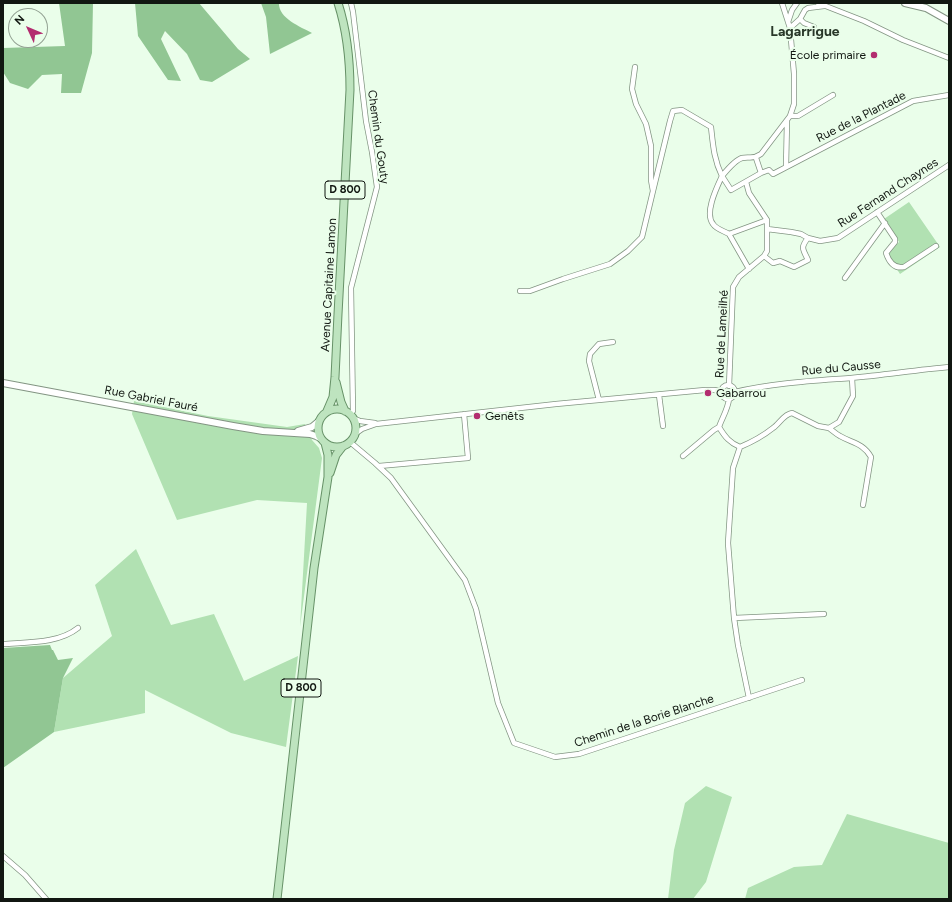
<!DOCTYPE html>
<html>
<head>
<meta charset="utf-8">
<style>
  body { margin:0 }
  #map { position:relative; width:952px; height:902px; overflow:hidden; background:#eafeea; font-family:Figtree,sans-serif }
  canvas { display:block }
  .frame { position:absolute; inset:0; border:4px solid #111711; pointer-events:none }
  .north { position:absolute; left:8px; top:8px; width:40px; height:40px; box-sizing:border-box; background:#eafeea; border:1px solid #93a293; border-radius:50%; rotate:314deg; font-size:11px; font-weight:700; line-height:16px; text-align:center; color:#111711 }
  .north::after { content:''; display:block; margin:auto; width:14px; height:18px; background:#b32c6f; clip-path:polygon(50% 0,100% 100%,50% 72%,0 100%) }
</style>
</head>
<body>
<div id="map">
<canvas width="952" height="902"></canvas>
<div class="frame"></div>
<div class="north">N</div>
</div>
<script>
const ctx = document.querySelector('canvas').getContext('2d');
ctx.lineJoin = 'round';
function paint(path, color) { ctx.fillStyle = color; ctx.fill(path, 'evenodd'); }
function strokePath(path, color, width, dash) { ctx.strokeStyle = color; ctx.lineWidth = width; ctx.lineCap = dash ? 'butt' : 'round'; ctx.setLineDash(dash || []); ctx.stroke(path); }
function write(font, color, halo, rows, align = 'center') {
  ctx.font = font + ' Figtree,sans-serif'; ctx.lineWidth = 4; ctx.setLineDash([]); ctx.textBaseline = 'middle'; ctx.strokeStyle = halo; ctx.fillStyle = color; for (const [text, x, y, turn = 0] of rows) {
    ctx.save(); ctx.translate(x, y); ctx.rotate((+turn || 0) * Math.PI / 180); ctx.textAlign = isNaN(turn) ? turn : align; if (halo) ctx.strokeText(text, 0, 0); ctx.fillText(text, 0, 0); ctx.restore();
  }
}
paint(new Path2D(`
  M 909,202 L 940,247 L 900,274 L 887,254 L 899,242 L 884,219 Z
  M 134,401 L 208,416 L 287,427 L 305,424 L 312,440 L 319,448 L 322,458 L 300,627 L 307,503 L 257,500 L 177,520 L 132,414 Z
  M 136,549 L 171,625 L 214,614 L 244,681 L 298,656 L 286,747 L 231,733 L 145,690 L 145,713 L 54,732 L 63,678 L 112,636 L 95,585 Z
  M 706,786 L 732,797 L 706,882 L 693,899 L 668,899 L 674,850 L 685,803 Z
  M 847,814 L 949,843 L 949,899 L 745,899 L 748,888 L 794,867 L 822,865 Z`), '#b1e1b2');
paint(new Path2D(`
  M 59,3 L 93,3 L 92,53 L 81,93 L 61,93 L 62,74 L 42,75 L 28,89 L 10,83 L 3,72 L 3,48 L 65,46 Z
  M 135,3 L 199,3 L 238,49 L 250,59 L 212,82 L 200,80 L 187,54 L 165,31 L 161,39 L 181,81 L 168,80 L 138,36 Z
  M 261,3 L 279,3 C 278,18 301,27 312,33 L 270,54 L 266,17 Z
  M 50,645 L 52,650 L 53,650 L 58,660 L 73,658 L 63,678 L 54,732 L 3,768 L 3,648 Z`), '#91c693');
const street = new Path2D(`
  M 818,3 L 864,21 L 903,40 L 949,58
  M 800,19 L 804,23 L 814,27 L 813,30
  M 788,22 L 792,10 L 797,3
  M 790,28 L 800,19 L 805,10 L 808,8 L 824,6
  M 790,116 L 798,116 L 833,95
  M 756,158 L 761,173
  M 786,167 L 787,121
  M 722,176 L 731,190 L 761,173 L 769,170 L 773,174 L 913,101 L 949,95
  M 722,176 C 717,187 704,213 713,224 C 716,229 724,231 729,234
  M 653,191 L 670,121 L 673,111 L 682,110 L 711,127 C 713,145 714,160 722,176 C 727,170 735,160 742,158 C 750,156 752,160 761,154 L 790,116 L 794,104 L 794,74 L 790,28 L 782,3
  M 877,212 L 895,239 L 895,242 L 886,253 C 889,262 894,269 904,267 L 936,246
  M 767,229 L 791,232 L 801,234 L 808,238 L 820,241 L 838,238 L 949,165
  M 729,234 L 749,269
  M 729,234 L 767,220
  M 764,256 L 773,263 L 780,261 L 794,267 L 808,260 C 803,249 800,248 808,238
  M 845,278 L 885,223
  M 520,291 L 530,291 L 563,279 L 610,264 L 628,251 L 642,237 L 653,191 L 651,180 L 651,146 L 646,124 L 636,104 L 632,89 L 635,67
  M721 392a7 7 0 1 1 14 0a7 7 0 1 1-14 0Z
  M 729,386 L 733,287 L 739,277 L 764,256 L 767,251 L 767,220 L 749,193 L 746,182
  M 735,392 C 773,383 812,381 851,378 C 884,375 916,370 949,367
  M 659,395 L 663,426
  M 729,399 C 728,409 722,418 719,427 C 725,437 730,443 740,447 C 752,442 763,436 773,428 C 779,424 784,414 792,413 L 818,426 L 829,428 L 839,422 L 853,396 L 852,378
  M 599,400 L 589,361 L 590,354 L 599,344 L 613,342
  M 350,414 L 353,411 L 351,288 L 377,187 L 372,152 L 366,121 L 353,12 L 351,3
  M 353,418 L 360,421 L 375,423
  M 829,428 C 833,431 836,434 840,436 C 852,443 863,443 871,457 L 863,505
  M 355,434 L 362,429 L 376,424 L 556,404 L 705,390 L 714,390 L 721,391
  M 350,442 L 375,463 L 391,478 L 465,580 L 476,609 L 498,703 L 514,743 L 555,757 L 579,754 L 802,680
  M 740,447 L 733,468 L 728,543 L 734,618 L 738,645 L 749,698
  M 683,456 L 714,430 L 719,427
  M 379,466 L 468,458 L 464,414
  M 734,618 L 824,614
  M 3,644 C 27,642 58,644 78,628
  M 3,856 L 25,875 L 46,899`);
const secondary = new Path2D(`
  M 905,3 L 926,8 L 949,21
  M 3,383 L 233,426 L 263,431 L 310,434 L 316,436 L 320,438
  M 298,431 L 312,427 L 318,422`);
const primary = new Path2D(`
  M 336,382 L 341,402 L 345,411
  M318 428a19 19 0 1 1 38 0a19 19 0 1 1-38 0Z
  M 327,411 L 333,397 L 335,377 L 338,314 L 350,90 C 350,60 347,31 338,3
  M 330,473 L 336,455 L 343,446
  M 277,899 L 314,568 L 328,477 L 328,455 L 325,443`);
strokePath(street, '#839583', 6);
strokePath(secondary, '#839583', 8);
strokePath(primary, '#669167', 9);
strokePath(street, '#fff', 4.5);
strokePath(secondary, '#fff', 6);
strokePath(primary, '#bee4bf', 7);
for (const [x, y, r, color] of [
  [874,55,4,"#b32c6f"],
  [708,393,4,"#b32c6f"],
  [477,416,4,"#b32c6f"]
]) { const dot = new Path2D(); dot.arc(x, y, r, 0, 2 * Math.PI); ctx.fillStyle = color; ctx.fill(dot); strokePath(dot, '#eafeea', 1.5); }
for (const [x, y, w] of [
  [345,190,40],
  [301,688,40]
]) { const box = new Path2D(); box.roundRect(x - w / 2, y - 9, w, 18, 3); ctx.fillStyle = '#eafeea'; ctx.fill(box); strokePath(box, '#111711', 1); }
write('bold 11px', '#111711', null, [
  ["D 800",345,190],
  ["D 800",301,688]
]);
write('12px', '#111711', '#eafeea', [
  ["École primaire",866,55,"right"],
  ["Gabarrou",716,393],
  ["Genêts",485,416]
], 'left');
write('12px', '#111711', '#eafeea', [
  ["Rue de la Plantade",861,117,-27],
  ["Chemin du Gouty",378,137,82],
  ["Rue Fernand Chaynes",888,193,-33],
  ["Avenue Capitaine Lamon",329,285,-87],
  ["Rue de Lameilhé",722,334,-87],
  ["Rue du Causse",841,368,-5],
  ["Rue Gabriel Fauré",151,399,11],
  ["Chemin de la Borie Blanche",644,721,-18]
]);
write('bold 14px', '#293829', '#eafeea', [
  ["Lagarrigue",805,32]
]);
</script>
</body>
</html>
